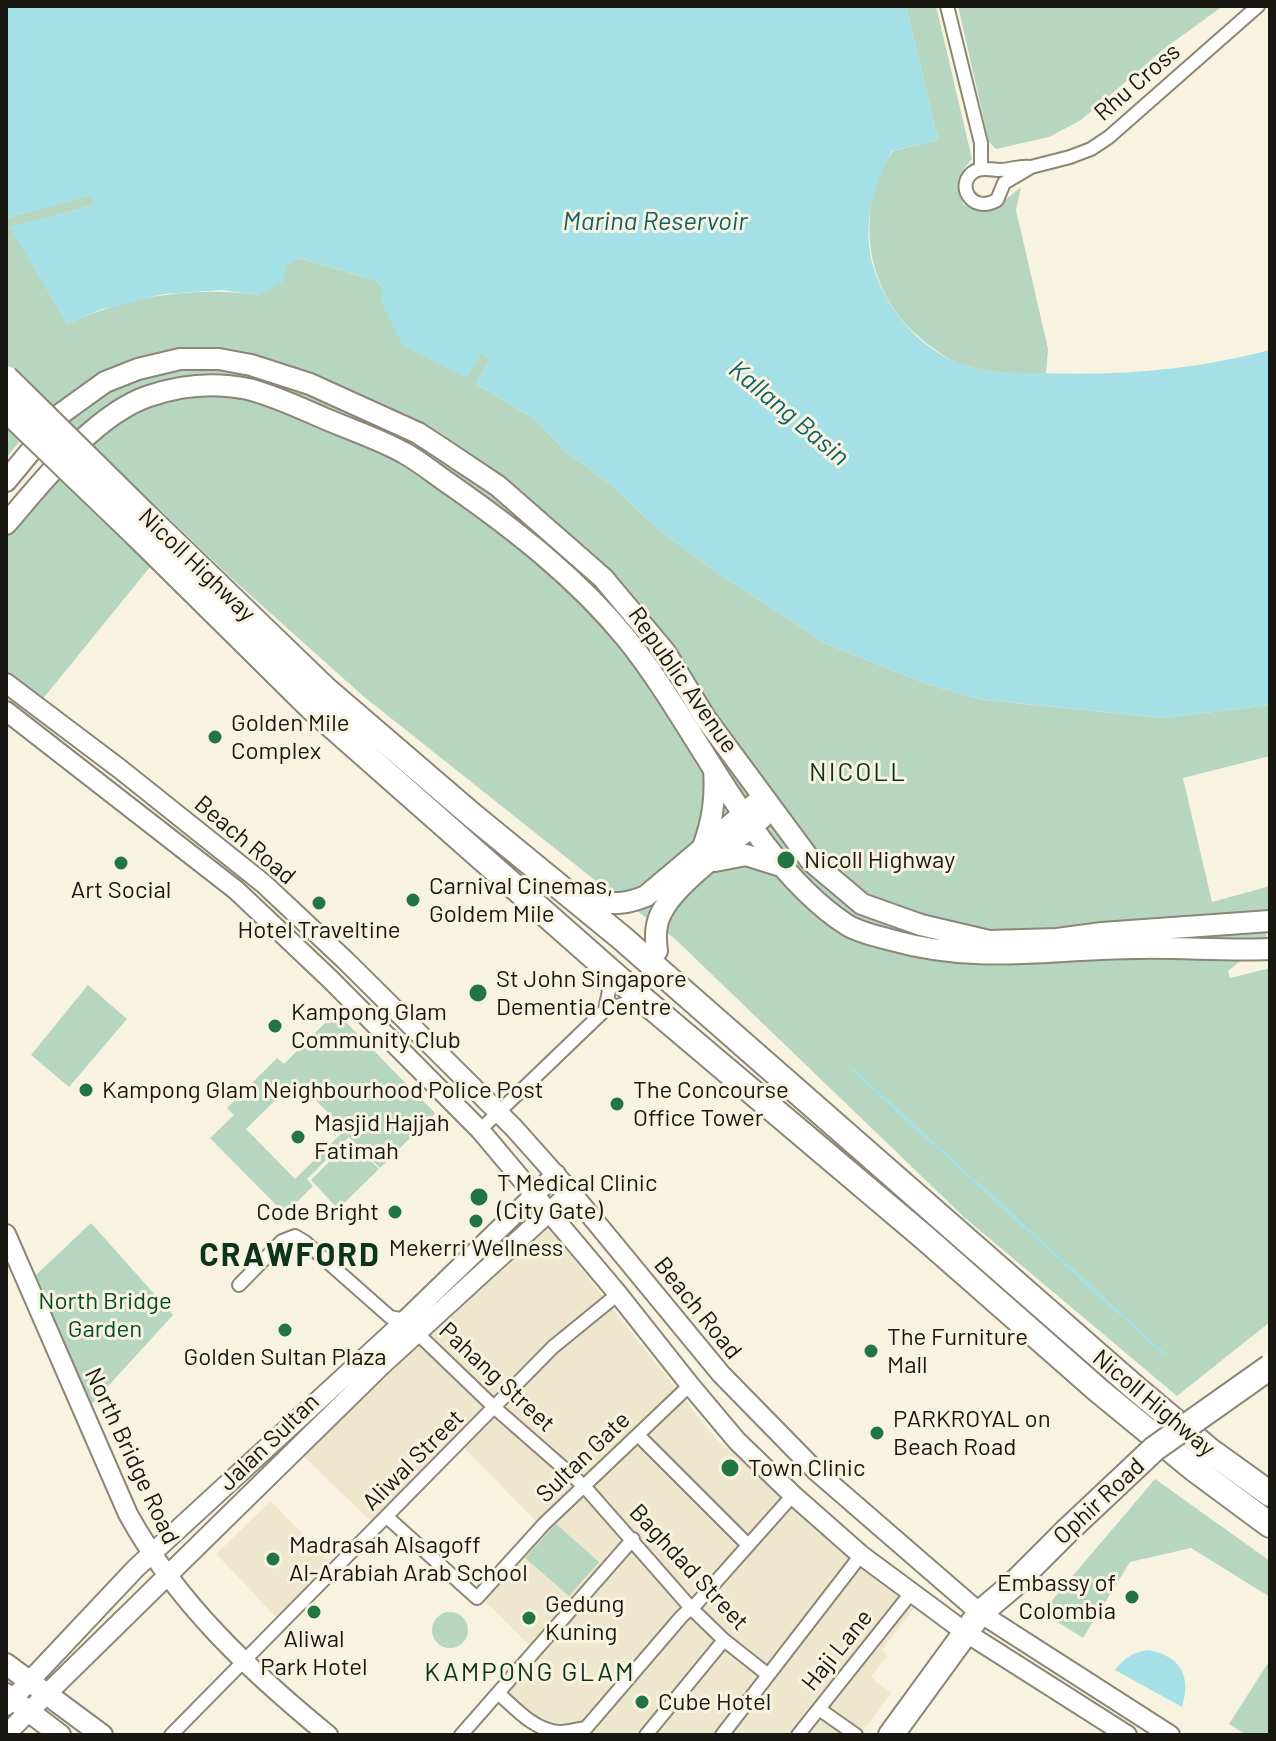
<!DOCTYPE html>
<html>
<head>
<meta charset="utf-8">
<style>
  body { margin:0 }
  #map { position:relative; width:1276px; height:1741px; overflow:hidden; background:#f8f3e0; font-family:Barlow,sans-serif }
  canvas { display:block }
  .frame { position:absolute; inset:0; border:8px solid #191711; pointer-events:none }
</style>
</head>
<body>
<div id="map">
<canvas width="1276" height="1741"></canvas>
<div class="frame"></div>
</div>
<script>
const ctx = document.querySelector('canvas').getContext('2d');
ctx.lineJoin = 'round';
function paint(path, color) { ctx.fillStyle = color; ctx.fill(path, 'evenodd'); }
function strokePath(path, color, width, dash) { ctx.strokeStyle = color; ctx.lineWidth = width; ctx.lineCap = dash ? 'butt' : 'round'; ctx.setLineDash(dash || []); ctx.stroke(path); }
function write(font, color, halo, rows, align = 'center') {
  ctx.font = font + ' Barlow,sans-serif'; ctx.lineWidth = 6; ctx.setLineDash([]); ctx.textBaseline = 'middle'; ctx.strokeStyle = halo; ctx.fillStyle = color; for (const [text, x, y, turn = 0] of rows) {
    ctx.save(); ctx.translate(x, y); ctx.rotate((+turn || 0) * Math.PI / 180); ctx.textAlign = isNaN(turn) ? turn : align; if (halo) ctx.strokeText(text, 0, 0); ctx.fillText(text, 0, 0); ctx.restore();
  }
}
paint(new Path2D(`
  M 545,1223 L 716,1439 L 804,1514 L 918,1603 L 882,1650 L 887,1656 L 871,1677 L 891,1693 L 860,1735 L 598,1735 L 586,1723 L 546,1724 L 493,1695 L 529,1645 L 474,1590 L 543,1529 L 455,1438 L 374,1524 L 301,1454 Z
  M 271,1501 L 331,1563 L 276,1617 L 216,1554 Z`), '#efe7cd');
paint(new Path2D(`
  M 906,6 L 936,6 L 972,159 C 957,177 953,182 964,205 C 992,215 1000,204 1021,187 L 1016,210 L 1048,349 L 1046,374 C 1022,373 997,374 973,368 C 953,364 936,351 920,338 C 875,300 859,240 876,184 C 879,172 887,161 893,151 L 938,140 Z
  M 958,6 L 1223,6 L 1165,48 L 1081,120 L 1049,137 L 996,149 L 989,142 Z
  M 92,195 L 94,205 L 11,227 L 67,324 C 130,296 191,286 259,295 L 287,264 L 299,258 L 377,281 L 383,289 L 490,359 L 476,384 L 536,420 L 566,452 L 610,484 L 658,529 L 717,573 L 829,645 L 932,686 L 985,700 L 1163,718 L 1270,705 L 1270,756 L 1183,778 L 1212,902 L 1270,886 L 1266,940 L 1228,971 L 1230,978 L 1270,968 L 1270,1322 L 1177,1396 L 965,1218 L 674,938 L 596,881 L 363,696 L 228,575 L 50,404 L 6,458 L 6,218 Z
  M 58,476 L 150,567 L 37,706 L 6,683 L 6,533 Z
  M 88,985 L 127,1019 L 69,1087 L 31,1055 Z
  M 336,1012 L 435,1113 L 380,1168 L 349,1137 L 307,1179 L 313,1186 L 285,1214 L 210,1138 L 234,1115 L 227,1108 L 277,1058 L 284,1064 ZM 296,1080 L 345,1130 L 295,1179 L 246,1129 Z
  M 351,1140 L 379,1169 L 338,1209 L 311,1180 Z
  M 91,1223 L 173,1315 L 90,1406 L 36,1275 Z
  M 1155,1479 L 1270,1561 L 1270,1597 L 1191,1548 L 1130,1562 L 1083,1638 L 1042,1612 Z
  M 556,1524 L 599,1562 L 569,1596 L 525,1558 Z
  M432 1630a18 18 0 1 1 36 0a18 18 0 1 1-36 0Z
  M 1270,1660 L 1270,1735 L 1246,1735 L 1229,1724 Z`), '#b6d6c0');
paint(new Path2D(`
  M 6,6 L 906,6 L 938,140 L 892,151 C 869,195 859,238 880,285 C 897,323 932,358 973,368 C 995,373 1018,373 1040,373 C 1117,376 1195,370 1270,350 L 1270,705 L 1163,718 L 985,700 L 932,686 L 829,645 L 717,573 L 658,529 L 610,484 L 566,452 L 536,420 L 476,384 L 490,359 L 481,354 L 467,378 L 402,345 L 380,299 L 383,289 L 377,281 L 299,258 L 287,265 L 282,283 L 258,295 L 222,290 L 164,294 L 100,310 L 67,324 L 10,227 L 94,205 L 91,196 L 6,218 Z
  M 1147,1650 C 1180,1655 1192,1676 1182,1707 L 1115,1670 C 1124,1658 1132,1653 1147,1650 Z`), '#a5e0e7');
strokePath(new Path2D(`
  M 852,1069 L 1163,1353`), '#a5e0e7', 3);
const street = new Path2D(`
  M 947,6 L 981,143 L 981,169
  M 1031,167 L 1004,183 L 997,200 C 971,215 954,183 975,171 C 983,167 993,170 1000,170 C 1011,170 1020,165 1031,167 L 1070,157 L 1091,149 L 1109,137 L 1258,6
  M 603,970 L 609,991 L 605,1010
  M 480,1130 L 605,1010 L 623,1004 L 646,1005
  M 239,1285 L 282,1241 L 295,1236 L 305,1242 L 390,1317 L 405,1320
  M 416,1332 L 495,1408 L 584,1486 L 691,1608 L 724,1640 L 767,1674
  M 638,1435 L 748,1545
  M 387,1517 L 477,1598 L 544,1524 L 690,1385
  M 498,1693 C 515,1708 535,1731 559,1732 C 568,1732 577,1729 586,1728 L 682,1616 L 697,1603 L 793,1495
  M 819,1709 L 856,1735
  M 171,1735 L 553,1347 L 618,1294
  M 461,1735 L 633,1539
  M 646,1735 L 724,1640
  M 722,1735 L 861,1555
  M 798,1735 L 911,1593`);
const secondary = new Path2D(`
  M 6,683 L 120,769 L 264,884 L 346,961 L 514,1128 L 571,1192 L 721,1374 L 816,1471 L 980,1613 L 1170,1735
  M 6,711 L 236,890 L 330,979 L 480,1130 L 618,1294 L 690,1385 L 737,1441 L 793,1495 L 861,1555 L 965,1632 L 1127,1735
  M 6,1234 L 128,1514 C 177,1603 250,1671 328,1735
  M 6,1706 L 136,1568 L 395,1330 L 556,1174
  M 6,1734 L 383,1364 L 571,1192`);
const primary = new Path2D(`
  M 6,481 L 62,413 L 105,382 L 138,369 L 180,359 L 219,359 L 251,365 L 310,384 L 418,433 L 441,448 L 498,486 L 603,578 L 665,652 L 706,719 L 811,861 L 862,904 L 921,925 L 989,941 L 1057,939 L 1102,933 L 1270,921
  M 6,524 C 43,481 95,414 149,396 C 181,385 215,382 248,389 C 276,396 302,409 328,420 C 354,431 382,440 406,454 C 422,463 436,475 451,485 C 514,529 577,578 626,638 C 697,725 752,863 847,925 C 860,933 877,936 891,940 C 980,965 1050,948 1138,948 C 1182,947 1226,951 1270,949
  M 703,847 C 713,820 716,797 714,769
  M 715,861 L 746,855 L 784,867
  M 594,900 C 614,905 627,904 646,896 L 755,804
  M 657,951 C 655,936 655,922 664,908 C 681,879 736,841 763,817
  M 6,1664 L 102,1735
  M 6,1694 L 60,1735`);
const highway = new Path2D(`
  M 148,518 L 324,688 L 473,816 L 622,938 L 1133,1386 L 1209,1450 L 1270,1494
  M 136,534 L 312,708 L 627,986 L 925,1238 L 1098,1390 L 1193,1468 L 1270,1525
  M 891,1735 L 980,1613 L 1012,1586 L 1067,1531`);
strokePath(street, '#8b8675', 16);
strokePath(secondary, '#8b8675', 22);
strokePath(primary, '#8b8675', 24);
strokePath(highway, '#8b8675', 28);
strokePath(street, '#fff', 12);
strokePath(secondary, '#fff', 18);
strokePath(primary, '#fff', 20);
strokePath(highway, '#fff', 24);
const highwayBridge = new Path2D(`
  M 6,378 L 148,518
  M 6,409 L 136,534
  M 1067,1531 L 1154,1449 L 1270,1367`);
strokePath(highwayBridge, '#8b8675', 28, []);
strokePath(highwayBridge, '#fff', 24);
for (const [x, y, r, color] of [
  [215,737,8,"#227445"],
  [786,860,10,"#227445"],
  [121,863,8,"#227445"],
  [413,900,8,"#227445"],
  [319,903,8,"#227445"],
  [478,993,10,"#227445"],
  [275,1026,8,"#227445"],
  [86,1090,8,"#227445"],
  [617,1104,8,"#227445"],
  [298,1137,8,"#227445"],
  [479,1197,10,"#227445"],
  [395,1212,8,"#227445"],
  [476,1221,8,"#227445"],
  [285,1330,8,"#227445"],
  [871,1351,8,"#227445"],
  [877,1433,8,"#227445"],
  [730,1468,10,"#227445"],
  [273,1559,8,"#227445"],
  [1132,1597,8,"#227445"],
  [314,1612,8,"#227445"],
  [529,1618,8,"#227445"],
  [642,1702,8,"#227445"]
]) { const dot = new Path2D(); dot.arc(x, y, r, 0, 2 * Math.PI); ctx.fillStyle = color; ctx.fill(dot); strokePath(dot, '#f8f3e0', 3); }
write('24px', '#191711', '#f8f3e0', [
  ["Rhu Cross",1137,82,-41],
  ["Nicoll Highway",197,565,44],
  ["Republic Avenue",683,680,55],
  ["Beach Road",245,840,40],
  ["Beach Road",698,1308,51],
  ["Pahang Street",497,1377,43],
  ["Nicoll Highway",1154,1403,40],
  ["Jalan Sultan",269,1442,-44],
  ["North Bridge Road",132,1456,65],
  ["Sultan Gate",583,1457,-44],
  ["Aliwal Street",413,1460,-45],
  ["Ophir Road",1099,1501,-43],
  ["Baghdad Street",689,1567,47],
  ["Haji Lane",837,1650,-51]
]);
write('24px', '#191711', '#f8f3e0', [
  ["Golden Mile",231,723],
  ["Complex",231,751],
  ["Nicoll Highway",804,860],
  ["Carnival Cinemas,",429,886],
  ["Goldem Mile",429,914],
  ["Art Social",121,890,"center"],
  ["Hotel Traveltine",319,930,"center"],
  ["St John Singapore",496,979],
  ["Dementia Centre",496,1007],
  ["Kampong Glam",291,1012],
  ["Community Club",291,1040],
  ["Kampong Glam Neighbourhood Police Post",102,1090],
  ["The Concourse",633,1090],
  ["Office Tower",633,1118],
  ["Masjid Hajjah",314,1123],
  ["Fatimah",314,1151],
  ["T Medical Clinic",497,1183],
  ["(City Gate)",497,1211],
  ["Code Bright",379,1212,"right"],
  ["Mekerri Wellness",476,1248,"center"],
  ["The Furniture",887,1337],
  ["Mall",887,1365],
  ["Golden Sultan Plaza",285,1357,"center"],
  ["PARKROYAL on",893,1419],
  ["Beach Road",893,1447],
  ["Town Clinic",748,1468],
  ["Madrasah Alsagoff",289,1545],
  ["Al-Arabiah Arab School",289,1573],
  ["Embassy of",1116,1583,"right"],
  ["Colombia",1116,1611,"right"],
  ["Gedung",545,1604],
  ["Kuning",545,1632],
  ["Aliwal",314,1639,"center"],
  ["Park Hotel",314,1667,"center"],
  ["Cube Hotel",658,1702]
], 'left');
write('24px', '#004c28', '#f8f3e0', [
  ["North Bridge",105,1301],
  ["Garden",105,1329]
]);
write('italic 26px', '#0f6269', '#f8f3e0', [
  ["Marina Reservoir",655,221],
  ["Kallang Basin",789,413,40]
]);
ctx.letterSpacing = '2px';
write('26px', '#0c331c', '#f8f3e0', [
  ["NICOLL",858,772],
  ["KAMPONG GLAM",530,1672]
]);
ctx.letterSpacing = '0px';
ctx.letterSpacing = '2px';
write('bold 32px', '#0c331c', '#f8f3e0', [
  ["CRAWFORD",290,1255]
]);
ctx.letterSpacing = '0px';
</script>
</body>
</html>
